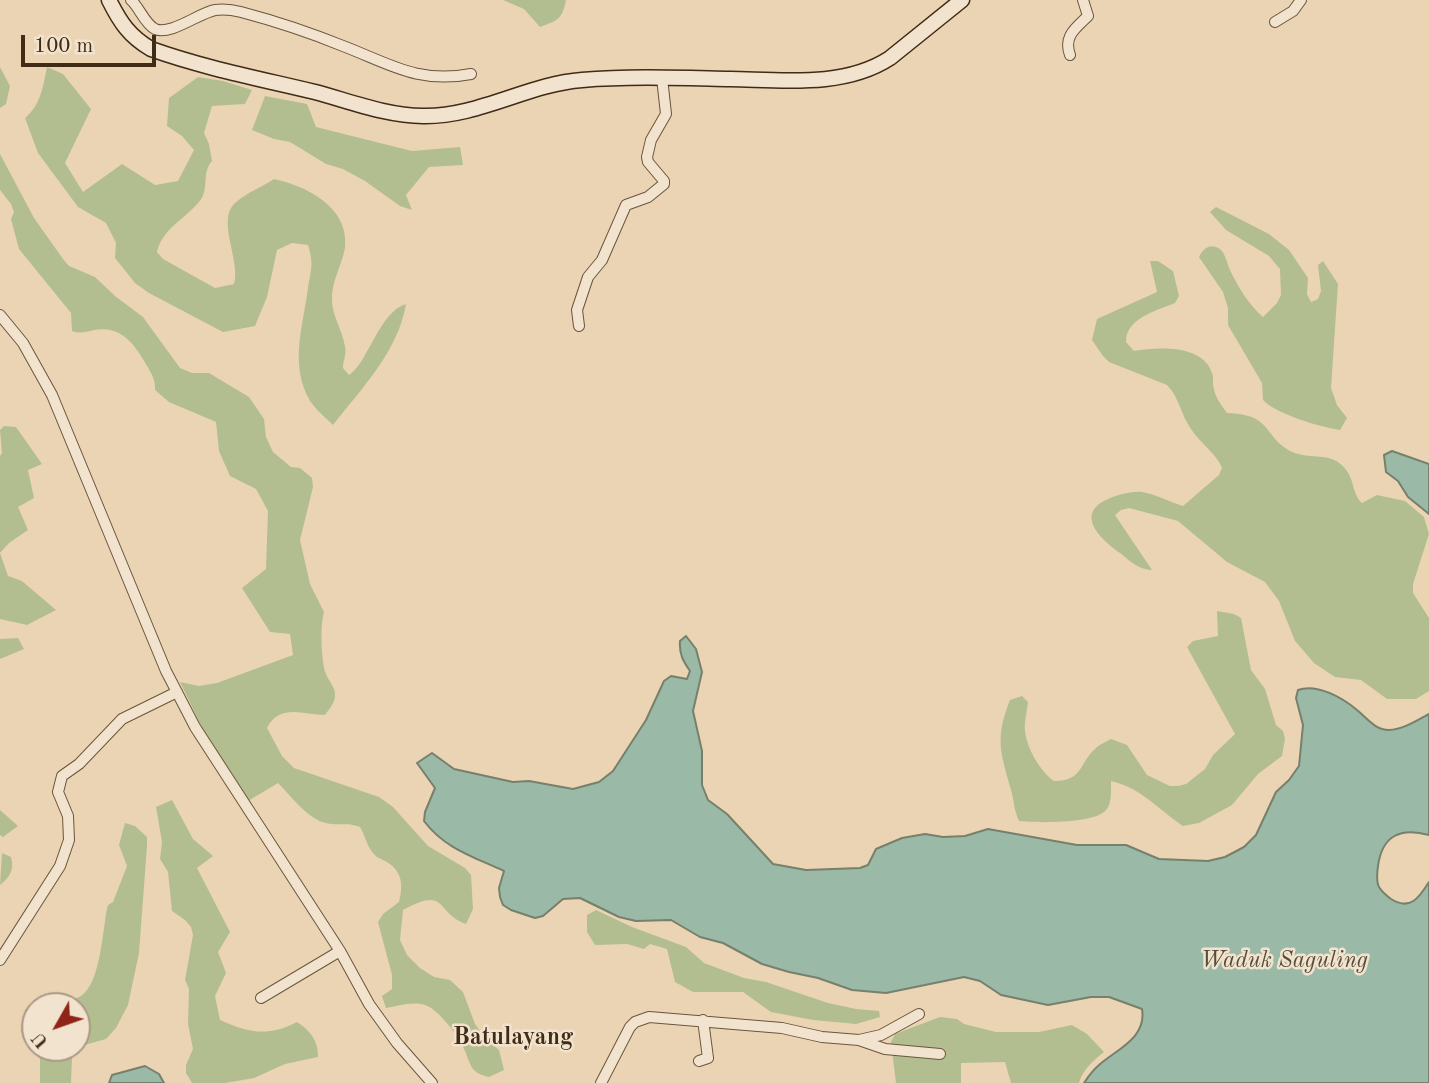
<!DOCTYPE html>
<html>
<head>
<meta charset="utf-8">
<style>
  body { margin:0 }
  #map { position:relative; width:1429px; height:1083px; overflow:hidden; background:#ebd4b3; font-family:"Old Standard TT",serif }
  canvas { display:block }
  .north { position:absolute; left:21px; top:992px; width:70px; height:70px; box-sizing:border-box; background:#f2e3ce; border:2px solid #aa9984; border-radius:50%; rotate:230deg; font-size:19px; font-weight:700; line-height:28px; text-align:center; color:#3f2b16 }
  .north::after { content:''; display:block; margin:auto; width:24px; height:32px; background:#8f2418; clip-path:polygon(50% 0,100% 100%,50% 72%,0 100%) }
  .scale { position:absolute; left:21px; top:35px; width:135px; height:32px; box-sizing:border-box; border:4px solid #3f2b16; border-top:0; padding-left:9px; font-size:21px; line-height:24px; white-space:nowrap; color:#3f2b16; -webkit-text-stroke:5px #f2e3ce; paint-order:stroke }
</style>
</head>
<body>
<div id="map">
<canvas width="1429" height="1083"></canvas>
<div class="north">U</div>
<div class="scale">100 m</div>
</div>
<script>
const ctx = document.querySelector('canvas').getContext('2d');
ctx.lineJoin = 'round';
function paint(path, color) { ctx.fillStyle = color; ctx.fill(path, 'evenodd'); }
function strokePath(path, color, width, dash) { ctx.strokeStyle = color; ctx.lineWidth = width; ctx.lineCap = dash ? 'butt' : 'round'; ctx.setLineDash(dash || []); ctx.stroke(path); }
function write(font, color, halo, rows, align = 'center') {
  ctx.font = font + ' "Old Standard TT",serif'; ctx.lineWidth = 5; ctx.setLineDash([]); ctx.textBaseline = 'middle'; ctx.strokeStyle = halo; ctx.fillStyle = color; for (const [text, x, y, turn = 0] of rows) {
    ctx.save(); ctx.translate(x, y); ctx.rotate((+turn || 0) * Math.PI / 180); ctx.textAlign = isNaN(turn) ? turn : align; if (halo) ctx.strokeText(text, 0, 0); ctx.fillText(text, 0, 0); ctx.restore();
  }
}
paint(new Path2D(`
  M 503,0 L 566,0 C 562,20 558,20 540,27 L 524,9 Z
  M 0,67 L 10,86 L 6,104 L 0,108 Z
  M 47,67 L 63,74 L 91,109 L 65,163 L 83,192 L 122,164 L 155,185 L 178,181 L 194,150 L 182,136 L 167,126 L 169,98 L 198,77 L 223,81 L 252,90 L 245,104 L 212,106 L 204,133 L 209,144 L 212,161 C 201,173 210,190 199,202 C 185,219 162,229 157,252 L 163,259 L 215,288 L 234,284 C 241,261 216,220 235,203 C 246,193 262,187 274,179 C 306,186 350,207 345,248 C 342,265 331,282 332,300 C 332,316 343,331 345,347 C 347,354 343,360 343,368 L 349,375 C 368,363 379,312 406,304 C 398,352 361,389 333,425 C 326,418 316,410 310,401 C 289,364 303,327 308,288 C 311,269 314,265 308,245 L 292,243 L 277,250 L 267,297 L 255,326 L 223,332 L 149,293 L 135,283 L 115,258 L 116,243 L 106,223 L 78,207 L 38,153 L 25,118 C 41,105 43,86 47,67 Z
  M 265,96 L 307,104 L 316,127 L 412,151 L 460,147 L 463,165 L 429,167 L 406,195 L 412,210 L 400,206 L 365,181 L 343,169 L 326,164 L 290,142 L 274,139 L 252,130 Z
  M 0,154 L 34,218 L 63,259 L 69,266 L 95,277 L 115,296 L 143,317 L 180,368 L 192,373 L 209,373 L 249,397 L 264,419 L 266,437 L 273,452 L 291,467 L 300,468 L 312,478 L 313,487 L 300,540 L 310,584 L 324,612 C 320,625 321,662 326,674 C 329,682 335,686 335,695 C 335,703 329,709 325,715 C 303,715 280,703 267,728 L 282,756 L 294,768 L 379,797 L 393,807 L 428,846 L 465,868 L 471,875 L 473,909 L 466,924 C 435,913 448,885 403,910 L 400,940 L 407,955 L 420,968 L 434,977 L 450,980 L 463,992 L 475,1024 L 485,1038 L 499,1050 L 504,1070 L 489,1077 C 471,1073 471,1066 465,1051 C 461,1038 438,1009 425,1005 C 412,1001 398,1006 386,1008 L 382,996 L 392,989 L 392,975 L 378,922 L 383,914 L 399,902 C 403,886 403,872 387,862 C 385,861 379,858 377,857 C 367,849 366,837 360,827 C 349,823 343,825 332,824 C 310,823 293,798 278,783 L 248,801 L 206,736 L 180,682 L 199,686 L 217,683 L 293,655 L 290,634 L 270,632 L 242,588 L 266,569 L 268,511 L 256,489 L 230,476 L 219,451 L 216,422 L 169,402 L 155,390 C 156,378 149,370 143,359 C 131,340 119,326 94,330 C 85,332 81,334 72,331 L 71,313 L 19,249 L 11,219 L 14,212 L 11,204 L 0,190 Z
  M 1216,207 L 1269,234 L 1289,250 L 1308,278 L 1307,294 L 1311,302 L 1318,299 L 1321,291 L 1318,265 L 1323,261 L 1338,284 L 1331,388 L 1337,405 L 1347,418 L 1340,430 C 1320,427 1276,414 1263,400 L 1262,383 L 1228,325 L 1228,308 L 1223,292 L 1199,257 C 1203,248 1212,242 1221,250 C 1226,255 1227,264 1230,270 C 1238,287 1249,305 1263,317 L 1277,303 L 1281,295 L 1280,269 L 1269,256 L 1226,230 L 1210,212 Z
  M 1150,261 L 1158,261 L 1173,271 L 1179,296 L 1175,303 C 1156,311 1126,318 1126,342 L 1134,351 C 1157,347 1203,344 1212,373 C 1214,378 1212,384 1214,389 C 1215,397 1222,406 1227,413 C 1275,414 1263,440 1295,453 C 1308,458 1327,454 1338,462 C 1357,476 1350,492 1362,503 L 1377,495 L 1405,501 L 1424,517 L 1429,534 L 1413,584 L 1413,593 L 1429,618 L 1429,691 L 1416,699 L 1387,699 L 1361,680 L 1335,677 L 1314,663 L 1295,641 L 1279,601 L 1265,582 L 1227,562 L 1178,521 L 1129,508 L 1121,510 L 1115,515 L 1152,570 C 1139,570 1130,561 1120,553 C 1100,539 1073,513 1110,498 C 1118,495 1132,491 1142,492 C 1155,494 1170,502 1183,506 L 1219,475 L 1222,468 C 1216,453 1200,443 1191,429 C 1181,415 1179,397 1167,385 L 1109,362 L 1103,356 L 1092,340 L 1097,319 L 1157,292 Z
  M 4,426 L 16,427 L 42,464 L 28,470 L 34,498 L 18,507 L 28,530 L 9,543 L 0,553 L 8,576 L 22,581 L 56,610 L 27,625 L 0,619 L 0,456 L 2,453 L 0,430 Z
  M 1217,611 L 1234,614 L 1241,618 L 1251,670 L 1265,689 L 1276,725 L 1283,731 L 1285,739 L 1282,756 L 1258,774 L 1232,805 L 1199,823 L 1183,826 C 1158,809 1141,788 1111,781 C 1111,789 1112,802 1107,809 C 1097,824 1036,823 1019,821 C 1014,811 1014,800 1011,790 C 1000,751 995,738 1010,700 L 1022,696 L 1028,702 C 1027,712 1024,722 1025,731 C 1027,749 1040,771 1054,781 C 1084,781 1079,762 1096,748 C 1100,744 1106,742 1111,739 L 1127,745 L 1147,775 L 1170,786 L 1178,786 L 1186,784 L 1205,769 L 1213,755 L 1235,734 L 1187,647 L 1193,641 L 1218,636 Z
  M 18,638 L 24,649 L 0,659 L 0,639 Z
  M 172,800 L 193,839 L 213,856 L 197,868 L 230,932 L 218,952 L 226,973 L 215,996 L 220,1020 C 248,1033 269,1037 297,1022 C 311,1031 318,1041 318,1057 L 285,1064 L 254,1078 L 225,1083 L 192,1083 L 186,1073 L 186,1065 L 193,1049 L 188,1024 L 189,989 L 185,980 L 193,935 L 191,927 L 185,920 L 172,911 L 168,872 L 160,859 L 162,842 L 156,807 Z
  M 0,810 L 18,826 L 3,837 L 0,835 Z
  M 125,823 L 135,826 L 147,837 L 147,846 L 139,953 L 128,1005 L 116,1028 L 106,1039 L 77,1047 L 77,1006 L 47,1006 L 52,998 C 60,996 67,1000 74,999 C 102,994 102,926 108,905 L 113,902 L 127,866 L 119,845 Z
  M 2,853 L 11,857 C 15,870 9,878 0,885 Z
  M 596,910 L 632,927 L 686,947 L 704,963 L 744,978 L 766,982 L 828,1003 L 856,1009 L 879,1011 L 880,1017 L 856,1024 L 813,1020 L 771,1012 L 743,992 L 693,992 L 675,982 L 667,949 L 650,944 L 644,949 L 627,944 L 595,945 L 587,932 L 587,915 Z
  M 940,1017 L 957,1019 L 964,1024 L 996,1032 L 1039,1032 L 1072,1025 L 1087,1034 L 1104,1052 C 1093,1061 1083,1069 1079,1083 L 1011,1083 L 1005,1062 L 961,1063 L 961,1083 L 896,1083 L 891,1042 L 895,1034 Z
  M 40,1048 L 76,1048 L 72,1057 L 71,1083 L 40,1083 Z`), '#b3be90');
const water = new Path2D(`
  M 1392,451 L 1429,464 L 1429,514 L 1408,497 L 1398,481 L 1386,472 L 1384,455 Z
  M 686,636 L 696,649 L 702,672 L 693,711 L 702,751 L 702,785 L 708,800 L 727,814 L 773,864 L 806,870 L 860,868 L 868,865 L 876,849 L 902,838 L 925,834 L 943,837 L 965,836 L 988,829 L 1077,845 L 1126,845 L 1159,859 L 1208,861 L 1225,857 L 1244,847 L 1256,835 L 1276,792 L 1289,780 L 1299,766 L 1303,725 L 1296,698 L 1298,690 C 1317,683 1343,698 1357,710 C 1367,718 1375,730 1389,730 C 1402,730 1418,720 1429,714 L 1429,835 C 1400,827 1382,836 1378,866 C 1377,873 1376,881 1379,887 C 1382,892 1387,896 1391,899 C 1410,911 1419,898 1429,882 L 1429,1083 L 1084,1083 C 1088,1077 1093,1070 1099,1065 C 1117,1049 1147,1038 1142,1009 L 1109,997 L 1091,997 L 1048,1005 L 1001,995 L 980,981 L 964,977 L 886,993 L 852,990 L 818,978 L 789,972 L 762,964 L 723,943 L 700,937 L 671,920 L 636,921 L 619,917 L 580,898 L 563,899 L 543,916 L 535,918 L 511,910 L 503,905 L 500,897 L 499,888 L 504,871 C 474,857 445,849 424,821 L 425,812 L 435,788 L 417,763 L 432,753 L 454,769 L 513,782 L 529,781 L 573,789 L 599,782 L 613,771 L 646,720 L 664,681 L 671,676 L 687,679 L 690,671 C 683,661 679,654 680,641 Z
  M 145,1066 L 159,1074 L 164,1083 L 109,1083 L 112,1075 Z`);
paint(water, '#9ab9a6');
strokePath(water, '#76806c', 2);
const street = new Path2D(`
  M 131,0 C 140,8 144,23 155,29 C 170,36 199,13 215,10 C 223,9 233,10 241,12 C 275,21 311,33 343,46 C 390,64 418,84 471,74
  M 1275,22 L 1293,11 L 1301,0
  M 1070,55 C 1063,36 1076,28 1088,16 L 1083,0
  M 0,315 L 23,343 L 52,395 L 166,671 L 195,727 L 340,951 L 369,1004 L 397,1043 L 432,1083
  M 579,326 L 577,310 L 588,277 L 602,260 L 626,205 L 648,197 L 664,184 L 664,181 L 648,162 L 647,157 L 651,140 L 666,114 L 662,78
  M 0,960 L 60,866 L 69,840 L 68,816 L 58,792 L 62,776 L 79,764 L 122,719 L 177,692
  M 261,998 L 340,951
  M 859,1040 L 881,1035 L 919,1014
  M 699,1061 L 708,1058 L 703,1020
  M 601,1083 L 630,1027 L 635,1022 L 649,1017 L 782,1028 L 822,1037 L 859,1040 L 885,1049 L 940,1054`);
const secondary = new Path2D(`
  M 109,0 C 120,22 129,36 151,49 C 204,68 261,79 315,92 C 349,101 387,116 423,116 C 479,117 528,84 582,80 C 631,76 681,78 730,79 C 783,80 844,88 890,58 L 962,0`);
strokePath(street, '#6a553d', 12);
strokePath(secondary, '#3f2b16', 17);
strokePath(street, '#f2e3ce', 10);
strokePath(secondary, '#f2e3ce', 14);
write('italic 23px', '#564e3a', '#f2e3ce', [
  ["Waduk Saguling",1284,961]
]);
write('bold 24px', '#3f2b16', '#f2e3ce', [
  ["Batulayang",513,1038]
]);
</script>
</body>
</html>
